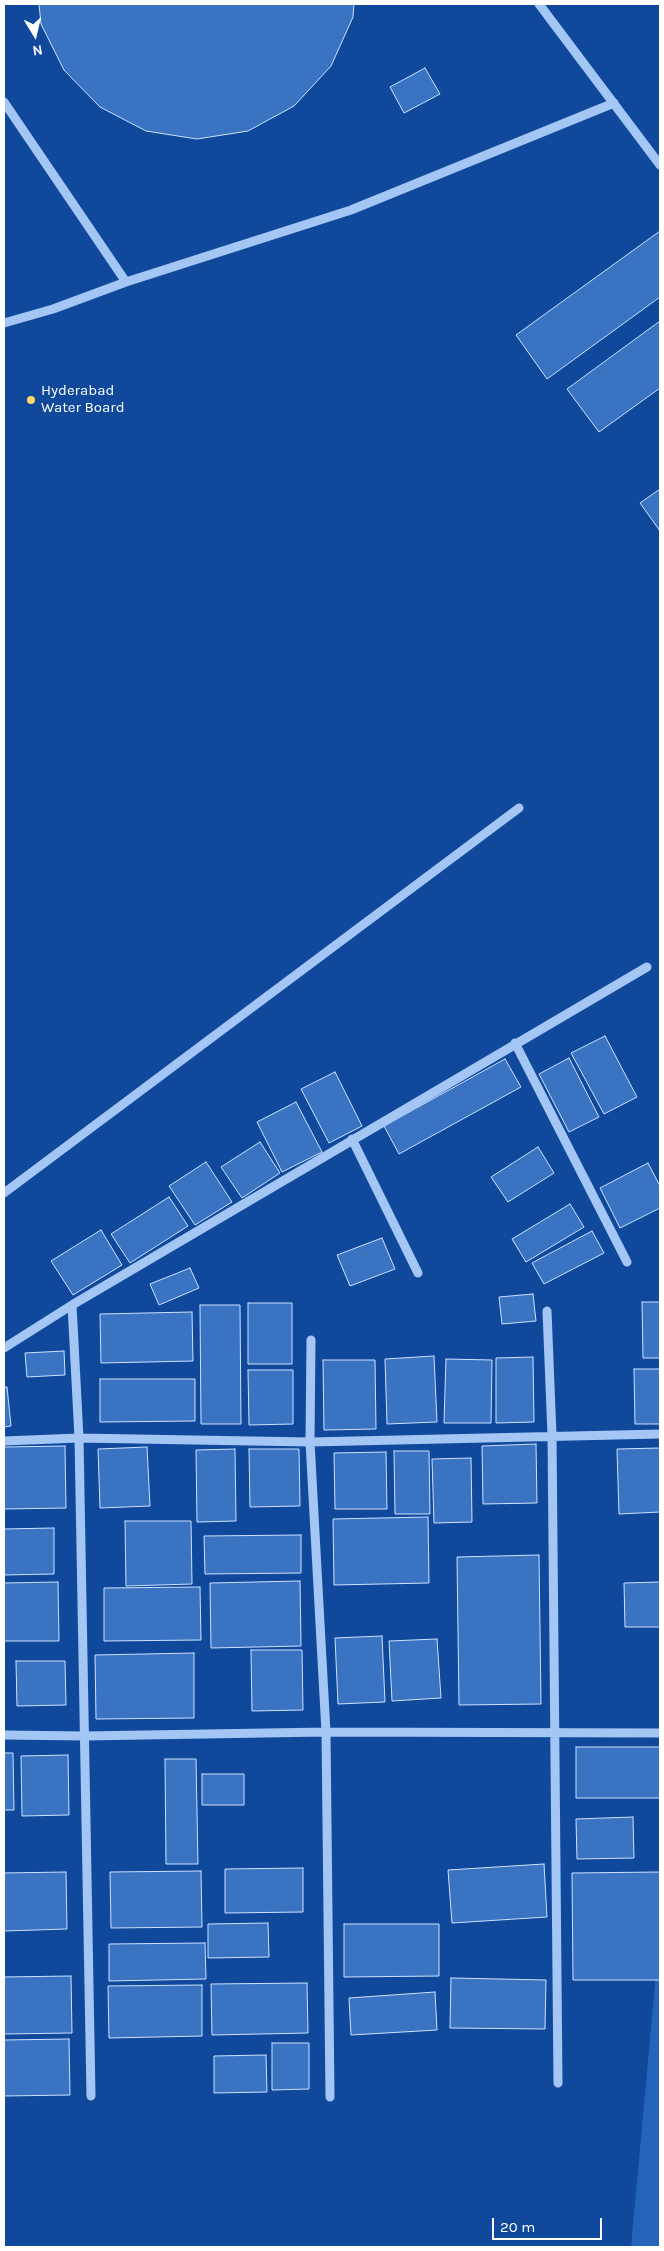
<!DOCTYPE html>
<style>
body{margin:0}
#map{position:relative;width:664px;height:2251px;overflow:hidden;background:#10499b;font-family:Karla,sans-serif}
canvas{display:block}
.frame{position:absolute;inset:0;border:5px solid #fff;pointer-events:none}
.north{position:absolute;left:10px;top:10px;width:50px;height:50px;-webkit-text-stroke:4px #10499b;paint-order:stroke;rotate:171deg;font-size:14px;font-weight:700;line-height:20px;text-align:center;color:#fff}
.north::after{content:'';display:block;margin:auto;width:18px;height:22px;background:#fff;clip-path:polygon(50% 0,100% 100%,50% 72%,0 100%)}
.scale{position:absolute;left:492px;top:2218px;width:110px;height:22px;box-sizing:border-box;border:2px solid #fff;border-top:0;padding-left:6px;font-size:15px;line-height:18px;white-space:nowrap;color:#fff;-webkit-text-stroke:4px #10499b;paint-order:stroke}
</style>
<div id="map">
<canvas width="664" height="2251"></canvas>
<div class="frame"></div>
<div class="north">N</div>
<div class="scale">20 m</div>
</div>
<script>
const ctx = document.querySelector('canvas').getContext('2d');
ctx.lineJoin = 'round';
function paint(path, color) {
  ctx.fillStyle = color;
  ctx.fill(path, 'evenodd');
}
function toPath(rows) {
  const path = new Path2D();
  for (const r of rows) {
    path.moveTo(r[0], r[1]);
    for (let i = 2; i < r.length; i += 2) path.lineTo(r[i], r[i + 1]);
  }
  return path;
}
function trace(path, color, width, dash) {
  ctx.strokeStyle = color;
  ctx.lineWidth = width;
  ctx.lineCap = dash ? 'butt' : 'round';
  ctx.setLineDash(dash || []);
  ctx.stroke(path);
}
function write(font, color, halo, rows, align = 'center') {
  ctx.font = font + ' Karla,sans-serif';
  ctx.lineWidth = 4;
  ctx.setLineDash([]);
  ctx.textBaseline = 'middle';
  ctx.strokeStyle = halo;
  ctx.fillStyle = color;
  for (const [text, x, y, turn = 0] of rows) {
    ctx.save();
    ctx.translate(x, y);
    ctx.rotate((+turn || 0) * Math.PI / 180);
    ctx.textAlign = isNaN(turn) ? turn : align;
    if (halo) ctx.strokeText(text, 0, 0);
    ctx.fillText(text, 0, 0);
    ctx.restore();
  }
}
paint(toPath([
 [660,1929,660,2247,631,2247]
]), '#2363ba');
const building = toPath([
 [39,4,354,4,353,17,331,66,294,106,248,131,197,139,146,131,100,107,64,70,41,24,39,4],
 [425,68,440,94,404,113,390,87,425,68],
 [660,231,660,297,547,379,516,335,660,231],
 [660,321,660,388,599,432,567,389,660,321],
 [660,489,660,531,640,503,660,489],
 [605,1036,637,1097,604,1114,571,1053,605,1036],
 [569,1058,599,1117,569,1132,539,1074,569,1058],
 [505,1059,521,1087,399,1154,384,1126,505,1059],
 [335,1072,362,1126,329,1143,301,1089,335,1072],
 [296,1102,322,1152,282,1172,257,1122,296,1102],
 [260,1142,280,1173,242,1198,221,1167,260,1142],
 [538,1147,554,1173,508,1202,491,1177,538,1147],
 [206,1162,232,1202,195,1225,169,1186,206,1162],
 [648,1163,660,1186,660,1208,620,1228,600,1188,648,1163],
 [169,1197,188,1226,130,1263,111,1234,169,1197],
 [570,1204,584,1227,526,1262,512,1239,570,1204],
 [101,1230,122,1265,73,1295,51,1261,101,1230],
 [592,1231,604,1253,544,1284,532,1263,592,1231],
 [382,1238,395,1269,350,1286,337,1255,382,1238],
 [190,1268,199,1288,159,1305,150,1284,190,1268],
 [533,1294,536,1321,502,1324,499,1297,533,1294],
 [642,1302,660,1302,660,1358,643,1358,642,1302],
 [248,1303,292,1303,292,1364,248,1364,248,1303],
 [200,1305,240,1305,241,1424,201,1424,200,1305],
 [192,1312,193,1361,101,1363,100,1314,192,1312],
 [64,1351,65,1375,27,1377,25,1353,64,1351],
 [434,1356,437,1422,387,1424,385,1359,434,1356],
 [533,1357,534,1422,496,1423,496,1358,533,1357],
 [446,1359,492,1360,491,1423,444,1423,446,1359],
 [323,1360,375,1360,376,1429,324,1430,323,1360],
 [634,1369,660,1369,660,1424,635,1424,634,1369],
 [248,1370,293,1370,293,1424,249,1425,248,1370],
 [100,1379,195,1379,195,1421,100,1422,100,1379],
 [4,1387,7,1387,11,1426,4,1427,4,1387],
 [536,1444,537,1503,483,1504,482,1446,536,1444],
 [65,1446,66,1508,4,1509,4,1447,65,1446],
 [147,1447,150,1506,100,1508,98,1449,147,1447],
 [660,1448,660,1512,619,1514,617,1449,660,1448],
 [235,1449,236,1521,197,1522,196,1450,235,1449],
 [249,1449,299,1449,300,1506,250,1507,249,1449],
 [394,1451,429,1451,430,1514,395,1514,394,1451],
 [386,1452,387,1509,335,1509,334,1453,386,1452],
 [471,1458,472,1522,434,1523,432,1459,471,1458],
 [428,1517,429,1583,334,1585,333,1519,428,1517],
 [125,1521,191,1521,192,1584,126,1586,125,1521],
 [54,1528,54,1574,4,1575,4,1529,54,1528],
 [301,1535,301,1573,205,1574,204,1536,301,1535],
 [539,1555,541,1704,459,1705,457,1557,539,1555],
 [300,1581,301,1646,211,1648,210,1583,300,1581],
 [58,1582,59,1641,4,1641,4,1583,58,1582],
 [660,1582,660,1627,625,1627,624,1583,660,1582],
 [200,1587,201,1640,104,1641,104,1588,200,1587],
 [382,1636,385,1702,338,1704,335,1638,382,1636],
 [437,1639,441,1698,392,1701,389,1641,437,1639],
 [251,1650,302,1650,303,1710,252,1711,251,1650],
 [194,1653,194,1718,96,1719,95,1655,194,1653],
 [16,1661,65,1661,66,1705,17,1706,16,1661],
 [576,1747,660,1747,660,1798,576,1798,576,1747],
 [4,1753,13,1753,14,1810,4,1810,4,1753],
 [68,1755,69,1815,22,1816,21,1756,68,1755],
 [165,1759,196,1759,198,1864,166,1864,165,1759],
 [202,1774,244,1774,244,1805,202,1805,202,1774],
 [633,1817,634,1858,577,1859,576,1819,633,1817],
 [544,1864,547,1917,452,1923,448,1870,544,1864],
 [303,1868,303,1912,225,1913,225,1869,303,1868],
 [201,1871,202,1927,111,1928,110,1872,201,1871],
 [66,1872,67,1929,4,1931,4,1873,66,1872],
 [660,1872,660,1980,573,1980,572,1873,660,1872],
 [268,1923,269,1957,208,1958,208,1924,268,1923],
 [344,1924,439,1924,439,1976,344,1977,344,1924],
 [205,1943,206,1979,109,1981,109,1944,205,1943],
 [71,1976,72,2033,4,2034,4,1977,71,1976],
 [451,1978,546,1980,545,2029,450,2028,451,1978],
 [307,1983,308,2033,212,2035,211,1984,307,1983],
 [202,1985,202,2036,109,2038,108,1986,202,1985],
 [435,1992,437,2030,351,2035,349,1998,435,1992],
 [69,2039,70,2095,4,2096,4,2040,69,2039],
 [272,2043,309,2043,309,2089,272,2090,272,2043],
 [266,2055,267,2092,214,2093,214,2056,266,2055]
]);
paint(building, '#3973c2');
trace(building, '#cde2fe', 1);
trace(toPath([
 [539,4,660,165],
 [4,102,126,282],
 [4,323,53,309,126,282,351,210,614,103],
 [515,1043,627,1262],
 [352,1139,418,1273],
 [4,1193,519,808],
 [72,1305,79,1438,91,2096],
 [547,1311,552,1435,558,2083],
 [311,1340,310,1442,326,1732,330,2097],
 [4,1348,72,1305,647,967],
 [4,1441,79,1438,310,1442,660,1434],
 [4,1735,85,1736,326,1732,660,1733]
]), '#a4c6f5', 9);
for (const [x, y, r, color] of [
 [31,400,5,"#ffd768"]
]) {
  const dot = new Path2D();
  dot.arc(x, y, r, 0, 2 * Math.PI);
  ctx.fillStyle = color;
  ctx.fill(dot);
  trace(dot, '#10499b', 2);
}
write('15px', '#fff', '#10499b', [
 ["Hyderabad",41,391],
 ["Water Board",41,408]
], 'left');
</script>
